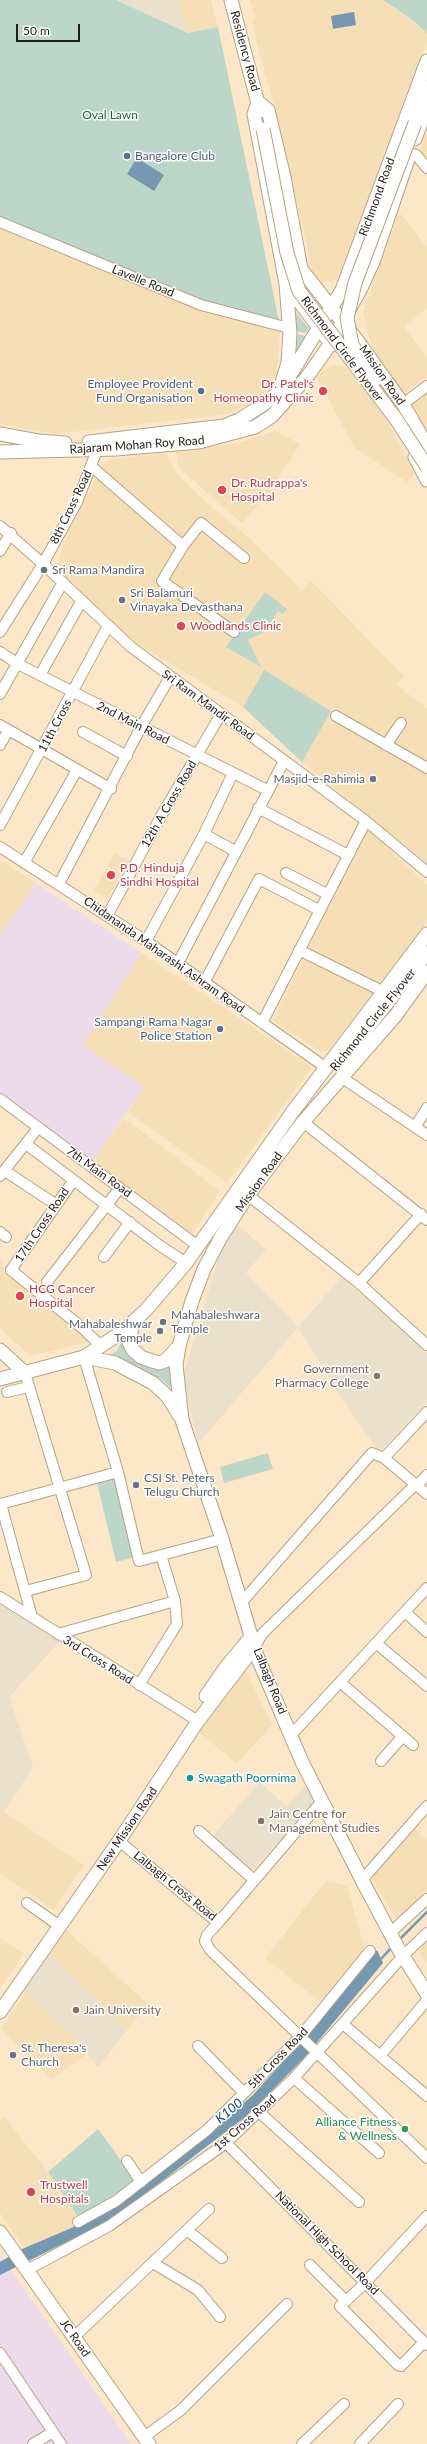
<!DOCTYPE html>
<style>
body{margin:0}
#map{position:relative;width:427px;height:2444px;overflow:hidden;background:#fce8c8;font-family:Lato,sans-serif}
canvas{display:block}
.scale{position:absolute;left:16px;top:24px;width:64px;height:18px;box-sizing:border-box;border:2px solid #241d11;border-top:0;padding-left:5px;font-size:12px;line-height:14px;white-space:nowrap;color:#241d11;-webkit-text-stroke:3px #fff;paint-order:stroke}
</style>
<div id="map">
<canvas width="427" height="2444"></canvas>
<div class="scale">50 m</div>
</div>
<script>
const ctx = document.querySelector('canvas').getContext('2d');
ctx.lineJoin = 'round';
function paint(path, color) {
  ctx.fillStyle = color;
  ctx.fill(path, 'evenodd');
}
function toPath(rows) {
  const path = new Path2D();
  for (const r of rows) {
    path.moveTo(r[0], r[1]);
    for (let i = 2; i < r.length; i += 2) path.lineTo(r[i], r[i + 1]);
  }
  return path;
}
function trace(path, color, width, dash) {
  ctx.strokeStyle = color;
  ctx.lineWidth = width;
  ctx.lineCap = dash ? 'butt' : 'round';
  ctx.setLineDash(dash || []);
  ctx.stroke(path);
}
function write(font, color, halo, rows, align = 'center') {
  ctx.font = font + ' Lato,sans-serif';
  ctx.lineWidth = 3;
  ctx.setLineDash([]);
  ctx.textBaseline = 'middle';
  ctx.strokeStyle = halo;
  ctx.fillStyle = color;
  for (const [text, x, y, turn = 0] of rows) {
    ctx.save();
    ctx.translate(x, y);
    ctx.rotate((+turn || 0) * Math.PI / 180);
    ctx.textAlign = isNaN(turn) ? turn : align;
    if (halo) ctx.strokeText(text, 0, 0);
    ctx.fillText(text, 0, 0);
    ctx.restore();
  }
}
paint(toPath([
 [180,0,211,0,218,27,188,33],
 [250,0,383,0,427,33,427,43,340,277,331,282,322,282,313,273,274,105,252,25,255,16],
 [427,131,427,158,420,150],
 [399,212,427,247,427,308,404,327,427,358,427,376,402,395,374,356,363,313],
 [0,228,200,310,280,332,277,373,266,392,253,403,222,415,54,434,0,424],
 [335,365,346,367,386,417,415,474,407,482,354,447,317,377,324,370],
 [427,390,427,435,409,404],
 [275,431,300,444,269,492,242,523,179,468,176,452,238,443],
 [166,453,176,473,201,498,248,537,302,590,311,581,404,676,395,684,427,708,427,863,302,762,243,707,131,640,59,571,57,564,71,525,103,465,109,460],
 [367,828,427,885,427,922,328,1051,321,1052,273,1020],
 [115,853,129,861,108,898,94,890],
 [0,860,36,883,0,936],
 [142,953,312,1067,227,1183,128,1112,144,1087,83,1045],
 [124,1118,220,1191,190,1237,92,1162],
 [0,1259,4,1263,2,1266,77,1325,91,1341,31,1356,0,1329],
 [246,1671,272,1725,237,1763,198,1732],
 [4,1812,84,1865,54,1910,0,1874,0,1818],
 [413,1827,427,1840,427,1896,398,1922,371,1877],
 [326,1881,347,1886,365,1950,322,2003,265,1958],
 [65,1929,148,2004,127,2030,48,1953],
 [0,1938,24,1954,0,1988],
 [427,1938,427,1963,417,1948],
 [24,1990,83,2047,87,2054,51,2079,1,2029,25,1994],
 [4,2117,48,2172,83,2223,24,2248,0,2213,0,2120]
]), '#f6dfb7');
paint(toPath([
 [36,883,142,953,83,1045,144,1087,92,1162,0,1095,0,936],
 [0,2254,42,2314,131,2444,0,2444]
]), '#eddaeb');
paint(toPath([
 [116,0,180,0,188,33],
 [237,1225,266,1249,246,1273,298,1327,342,1277,427,1353,427,1402,379,1452,342,1399,298,1327,198,1444,183,1377,219,1256],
 [0,1605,60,1641,9,1697,33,1767,0,1818],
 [260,1782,286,1806,309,1783,315,1801,251,1872,211,1837],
 [48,1953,127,2030,98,2067,83,2047,24,1990]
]), '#eae0cb');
paint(toPath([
 [0,0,116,0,188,33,218,27,279,321,203,300,0,217],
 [383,0,427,0,427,33,412,20],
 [295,312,309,328,306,333,295,331],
 [295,334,306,336,296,354,293,354],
 [265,592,287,609,283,614,278,611,268,627,270,629,248,640,261,667,226,647],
 [264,670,331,711,302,762,243,707],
 [122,1341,128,1354,136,1360,170,1364,172,1389,162,1380,146,1371,109,1355,117,1351],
 [268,1453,273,1469,224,1483,220,1467],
 [116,1478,135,1557,116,1562,97,1483],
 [98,2129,136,2181,114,2199,79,2218,48,2172]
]), '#bdd6ca');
paint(toPath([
 [354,12,356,25,333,29,331,16],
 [137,158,164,175,154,191,127,174],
 [377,1950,383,1963,304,2058,249,2114,111,2220,0,2275,0,2262,22,2249,83,2223,211,2131,253,2095,301,2042]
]), '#7798b1');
trace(toPath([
 [399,1940,427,1912],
 [380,1960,393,1946]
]), '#7798b1', 2.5);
const minor = toPath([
 [410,153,416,155,427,168],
 [0,222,201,305,289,328],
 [403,404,427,386],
 [91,466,183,546,201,523,244,558],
 [0,526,43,564,131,647,366,821,427,872],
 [183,546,162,581,234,632],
 [0,551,11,533],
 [0,632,43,564,77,502,97,450],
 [0,652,18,664,267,790],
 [40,675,82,600],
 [0,694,63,582],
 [336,716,427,768],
 [0,725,111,789],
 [83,732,127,756],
 [0,745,8,731],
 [386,745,401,723],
 [258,808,348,855],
 [0,825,108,626],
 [204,834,235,851],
 [0,847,146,941,325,1067],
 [24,863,77,770],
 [286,873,327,894],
 [59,884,141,727,170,677],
 [107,916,160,818,221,714],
 [146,941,204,834,233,773],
 [299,950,384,992],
 [178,963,284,761],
 [204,983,259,879,319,910],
 [262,1023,366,821],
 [341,1077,427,1135],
 [0,1099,198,1246],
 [303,1122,427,1220],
 [415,1127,427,1108],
 [26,1144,159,1245,186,1263],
 [5,1171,55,1204],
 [0,1176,38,1128],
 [73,1181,11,1270,80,1326,101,1346],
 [248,1195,359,1283,427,1345],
 [0,1232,6,1237],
 [104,1257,130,1222],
 [47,1282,120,1188],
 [359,1283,421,1214],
 [84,1357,118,1472,139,1561,222,1539],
 [25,1373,86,1575,26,1591],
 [7,1392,29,1387],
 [384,1458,427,1412],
 [417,1485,427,1475],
 [0,1597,198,1721],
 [242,1602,372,1453,384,1458,427,1494],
 [405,1612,427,1632],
 [32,1617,1,1504,118,1472],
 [58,1634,175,1601],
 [376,1643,427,1686],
 [255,1646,263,1633,415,1485],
 [340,1682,413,1745],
 [139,1685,177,1624,175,1601,161,1555],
 [292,1734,427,1588],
 [381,1761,403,1736],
 [199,1831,254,1880],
 [119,1841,218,1923,322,1801],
 [362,1880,427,1806],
 [27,1903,54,1922],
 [218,1923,207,1935,205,1941,210,1950,427,2158],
 [390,1933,427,1899],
 [343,2024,427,2096],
 [198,2046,244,2093],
 [380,2056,427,2000],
 [294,2078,379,2153],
 [259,2112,359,2202],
 [226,2143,427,2345],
 [127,2161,141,2182],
 [78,2222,116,2201,207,2130,300,2037,370,1951],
 [187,2230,222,2258],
 [153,2263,198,2290,220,2317],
 [310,2265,346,2301,366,2282,427,2216],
 [27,2270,109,2226,226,2143,294,2078,403,1956,427,1933],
 [346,2301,340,2306,398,2365,401,2366,424,2342],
 [74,2337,209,2209],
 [0,2353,61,2444],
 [144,2437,181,2410,287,2304],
 [33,2444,53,2432],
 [302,2444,344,2404],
 [360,2444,398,2404]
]);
const major = toPath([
 [231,0,260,111],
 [258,102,254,114,286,284,332,345],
 [258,102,268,110,284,177,301,269,356,339,403,404,427,446],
 [418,114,427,88],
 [415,139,427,107],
 [287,380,342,290,427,61],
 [0,434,38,441,65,443],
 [89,442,224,426,239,420,264,404,279,392,288,363,290,333,286,284],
 [0,452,116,449,199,442,255,427,272,416,307,377,331,343,360,290,373,262,408,159],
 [415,457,427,480],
 [341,1061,427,953],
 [133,1323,129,1342,133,1350,141,1357,149,1360,159,1363,165,1361,179,1346,192,1301,204,1269,221,1237,248,1195,303,1122,396,1015,427,972],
 [179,1346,176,1365,182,1420,222,1539,257,1656,302,1762,362,1880,398,1948,427,1994],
 [0,1350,25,1373],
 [84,1357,115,1363,153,1383,168,1397,179,1415],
 [0,1379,84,1357,122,1332,146,1310,186,1263,294,1110,427,934],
 [206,1696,226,1667,252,1636],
 [0,2012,119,1841,198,1721,255,1646],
 [0,2232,149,2444]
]);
trace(minor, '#b4a283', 12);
trace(major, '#b4a283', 15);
trace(minor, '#fff', 10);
trace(major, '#fff', 13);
const majorBridge = toPath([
 [263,129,287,253,299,291,396,419,427,467],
 [376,379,352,345,347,318,355,283,415,123]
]);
trace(majorBridge, '#b4a283', 15, []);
trace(majorBridge, '#fff', 13);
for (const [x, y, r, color] of [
 [127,156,4,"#5c6f8a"],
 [201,391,4,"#5c6f8a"],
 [323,391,5,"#e0444e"],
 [222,490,5,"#e0444e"],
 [44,570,4,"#6b7280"],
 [122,600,4,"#6b7280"],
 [181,626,5,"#e0444e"],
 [373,779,4,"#6b7280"],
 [111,875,5,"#e0444e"],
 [220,1029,4,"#5c6f8a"],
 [20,1296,5,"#e0444e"],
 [163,1322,4,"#6b7280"],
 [160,1331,4,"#6b7280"],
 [377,1376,4,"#8d6e63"],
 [136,1485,4,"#6b7280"],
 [190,1778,4,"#0f9aa8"],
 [261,1821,4,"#8d6e63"],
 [76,2010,4,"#8d6e63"],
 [13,2055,4,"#6b7280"],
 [405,2129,4,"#2e9e5b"],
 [31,2192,5,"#e0444e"]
]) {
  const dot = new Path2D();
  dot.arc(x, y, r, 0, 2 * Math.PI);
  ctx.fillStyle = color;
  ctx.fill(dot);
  trace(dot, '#fff', 1.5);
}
write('12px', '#241d11', '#fff', [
 ["Residency Road",245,51,75],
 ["Richmond Road",377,197,-70],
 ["Lavelle Road",143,281,22],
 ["Richmond Circle Flyover",342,349,53],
 ["Mission Road",382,375,55],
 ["Rajaram Mohan Roy Road",137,445,-4],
 ["8th Cross Road",71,507,-64],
 ["Sri Ram Mandir Road",208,705,36],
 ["2nd Main Road",133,723,27],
 ["11th Cross",55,726,-62],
 ["12th A Cross Road",169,804,-60],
 ["Chidananda Maharashi Ashram Road",164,955,35],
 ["Richmond Circle Flyover",373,1020,-51],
 ["7th Main Road",99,1172,36],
 ["Mission Road",259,1182,-54],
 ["17th Cross Road",42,1225,-56],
 ["3rd Cross Road",98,1660,32],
 ["Lalbagh Road",270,1681,68],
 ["New Mission Road",127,1829,-56],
 ["Lalbagh Cross Road",175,1886,39],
 ["5th Cross Road",278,2058,-46],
 ["1st Cross Road",245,2123,-41],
 ["National High School Road",327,2243,45],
 ["JC Road",75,2338,55]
]);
write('12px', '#1b6348', '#fff', [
 ["Oval Lawn",110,115]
]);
write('12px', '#4e5e75', '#fff', [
 ["Bangalore Club",135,156,"left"],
 ["Employee Provident",193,384],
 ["Fund Organisation",193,398],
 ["Sampangi Rama Nagar",212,1022],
 ["Police Station",212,1036]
], 'right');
write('12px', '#be3a42', '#fff', [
 ["Dr. Patel's",314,384,"right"],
 ["Homeopathy Clinic",314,398,"right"],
 ["Dr. Rudrappa's",231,483],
 ["Hospital",231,497],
 ["Woodlands Clinic",190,626],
 ["P.D. Hinduja",120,868],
 ["Sindhi Hospital",120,882],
 ["HCG Cancer",29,1289],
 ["Hospital",29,1303],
 ["Trustwell",40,2185],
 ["Hospitals",40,2199]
], 'left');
write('12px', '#5b616d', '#fff', [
 ["Sri Rama Mandira",52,570],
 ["Sri Balamuri",130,593],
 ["Vinayaka Devasthana",130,607],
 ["Masjid-e-Rahimia",365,779,"right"],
 ["Mahabaleshwara",171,1315],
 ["Temple",171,1329],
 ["Mahabaleshwar",152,1324,"right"],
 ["Temple",152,1338,"right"],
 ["CSI St. Peters",144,1478],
 ["Telugu Church",144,1492],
 ["St. Theresa's",21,2048],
 ["Church",21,2062]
], 'left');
write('12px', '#785e54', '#fff', [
 ["Government",369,1369,"right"],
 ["Pharmacy College",369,1383,"right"],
 ["Jain Centre for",269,1814],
 ["Management Studies",269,1828],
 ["Jain University",84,2010]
], 'left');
write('12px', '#0d838f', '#fff', [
 ["Swagath Poornima",198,1778]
], 'left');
write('12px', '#27864d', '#fff', [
 ["Alliance Fitness",397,2122],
 ["& Wellness",397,2136]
], 'right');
write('italic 13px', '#0f496c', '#fff', [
 ["K100",229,2111,-39]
]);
</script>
